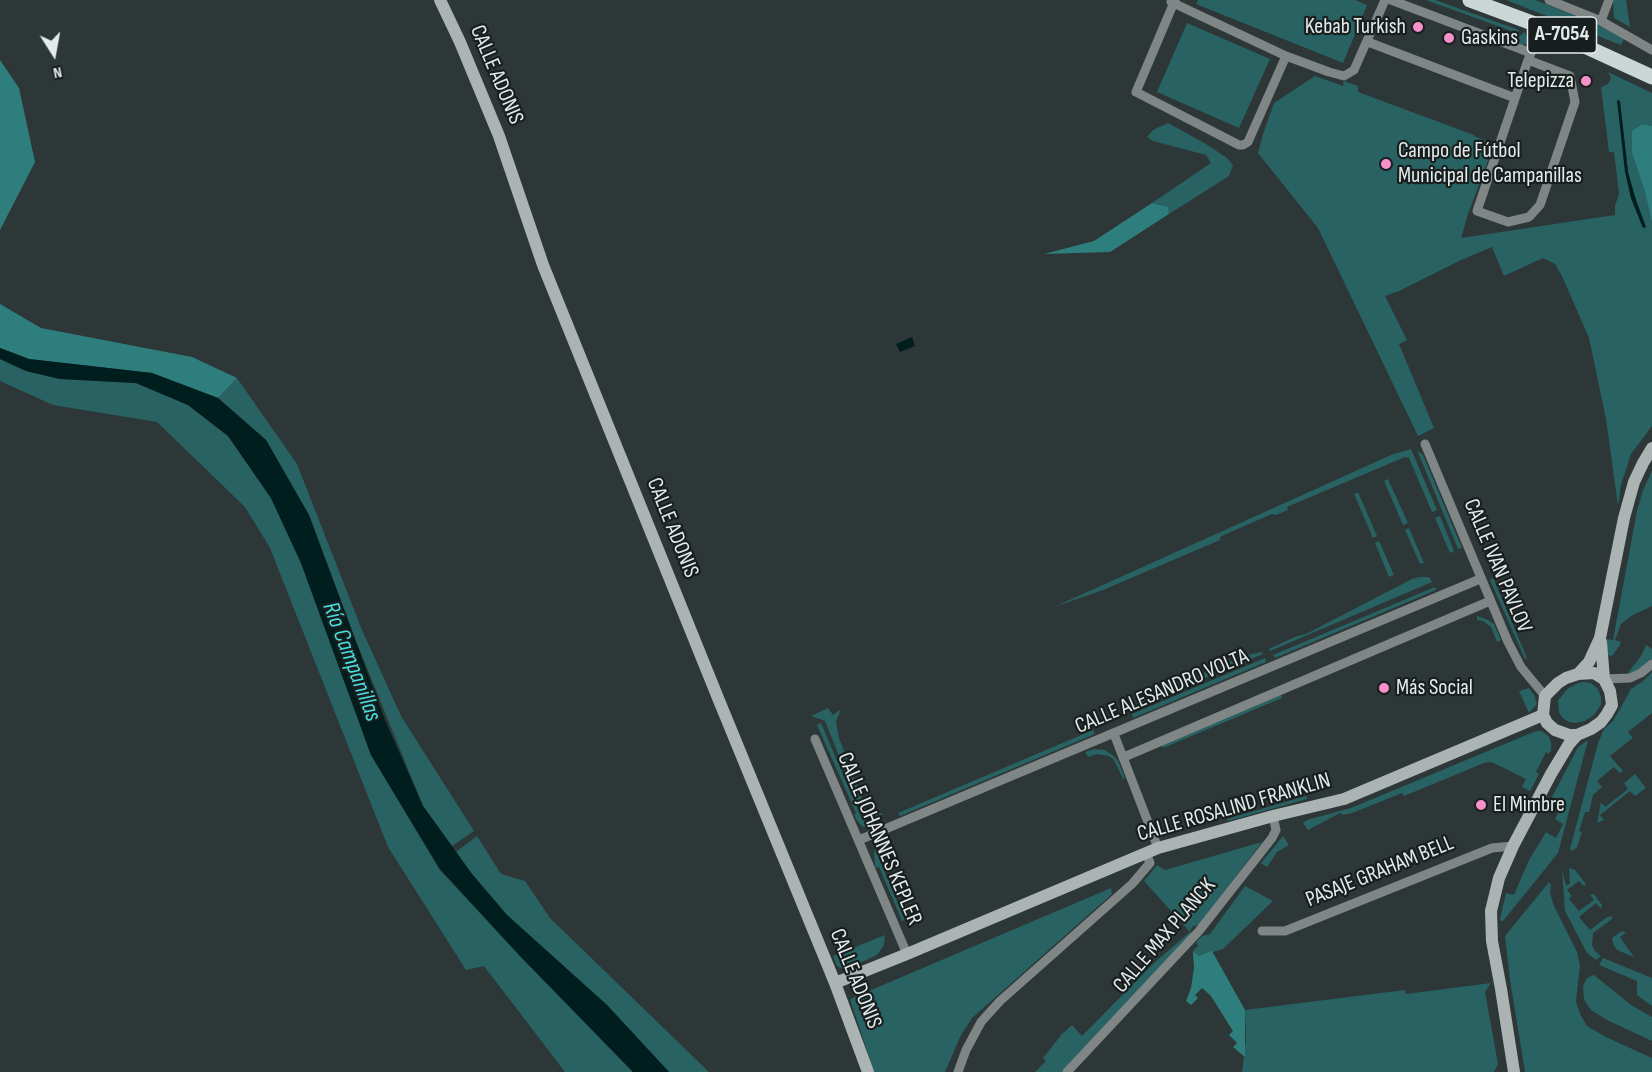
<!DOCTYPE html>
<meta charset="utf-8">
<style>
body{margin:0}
#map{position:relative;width:1652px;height:1072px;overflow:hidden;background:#2d3737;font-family:"Sofia Sans Condensed",sans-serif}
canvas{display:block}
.north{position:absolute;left:24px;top:24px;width:60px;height:60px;-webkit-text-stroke:4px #191e1e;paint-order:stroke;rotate:169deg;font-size:16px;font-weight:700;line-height:24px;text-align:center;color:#e4ebeb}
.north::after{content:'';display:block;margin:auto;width:21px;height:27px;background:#e4ebeb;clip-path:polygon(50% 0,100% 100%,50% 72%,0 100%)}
</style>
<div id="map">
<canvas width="1652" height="1072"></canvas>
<div class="north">N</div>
</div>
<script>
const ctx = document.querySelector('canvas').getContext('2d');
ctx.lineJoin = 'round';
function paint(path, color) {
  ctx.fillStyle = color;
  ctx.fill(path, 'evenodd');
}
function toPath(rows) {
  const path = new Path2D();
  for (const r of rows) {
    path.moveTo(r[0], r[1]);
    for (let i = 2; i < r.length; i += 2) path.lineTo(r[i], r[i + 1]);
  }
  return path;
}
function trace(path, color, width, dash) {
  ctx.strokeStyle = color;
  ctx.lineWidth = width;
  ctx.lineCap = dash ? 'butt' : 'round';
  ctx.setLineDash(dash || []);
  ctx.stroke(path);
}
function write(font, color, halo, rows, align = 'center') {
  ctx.font = font + ' "Sofia Sans Condensed",sans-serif';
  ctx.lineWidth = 4.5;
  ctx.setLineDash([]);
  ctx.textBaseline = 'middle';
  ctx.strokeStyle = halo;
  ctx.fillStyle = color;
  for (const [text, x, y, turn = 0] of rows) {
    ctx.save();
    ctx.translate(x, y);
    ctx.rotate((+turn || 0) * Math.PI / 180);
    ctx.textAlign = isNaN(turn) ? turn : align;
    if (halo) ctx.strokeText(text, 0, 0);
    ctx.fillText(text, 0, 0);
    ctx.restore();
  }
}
paint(toPath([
 [1198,0,1355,0,1367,5,1343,63,1196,4],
 [1426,0,1435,0,1519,30,1517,34,1522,35,1524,32,1530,40,1528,44,1522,45,1514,42,1517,33],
 [1506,0,1535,0,1595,23,1624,39,1621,45],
 [1613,0,1626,0,1630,27,1614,18],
 [1187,23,1270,59,1239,128,1157,92],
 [1608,72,1652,93,1652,126,1642,124,1632,131,1632,153,1645,192,1652,223,1652,426,1631,454,1621,485,1618,506,1606,419,1589,338,1562,276,1555,264,1543,258,1504,276,1492,247,1459,261,1399,291,1385,296,1407,340,1399,344,1434,428,1418,436,1318,228,1258,153,1263,134,1274,103,1315,76,1343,86,1344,81,1358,86,1358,92,1474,135,1474,136,1492,143,1490,149,1492,150,1468,214,1461,238,1615,215,1615,206,1619,194,1614,152,1609,152,1601,87,1608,84,1611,78],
 [1617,100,1620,109,1628,172,1643,228,1631,198],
 [1168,123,1206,144,1227,158,1233,165,1229,176,1169,214,1168,207,1152,203,1211,163,1206,155,1153,141,1147,137,1153,130],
 [0,359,26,371,60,379,136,383,188,405,228,436,271,498,301,563,371,755,439,869,519,955,633,1072,565,1072,484,966,466,970,388,847,270,548,245,507,157,422,53,405,0,381],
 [237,378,297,464,362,630,401,716,474,831,452,846,423,806,356,641,309,515,266,440,218,398],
 [1411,449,1437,510,1432,512,1409,458,1405,457,1287,507,1288,510,1276,515,1272,514,1226,534,1220,537,1220,540,1103,590,1054,607,1391,455],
 [1417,450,1423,455,1462,548,1458,549],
 [1652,471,1652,606,1631,616,1621,624,1615,640,1621,642,1620,645,1612,656,1608,655,1606,652,1607,639,1613,640,1637,511,1643,490],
 [1388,479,1408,523,1403,525,1384,481],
 [1358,492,1377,536,1373,538,1354,494],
 [1440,516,1454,551,1450,553,1435,518],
 [1409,528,1424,563,1420,564,1405,530],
 [1379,541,1394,575,1389,577,1375,543],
 [1420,577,1429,577,1432,582,1270,651,1269,649,1297,636,1306,634,1412,579],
 [1493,578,1527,658,1525,659,1490,580],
 [1435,587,1436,590,1275,658,1273,655],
 [1477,616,1488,620,1494,624,1501,640,1497,642,1491,627,1483,621,1477,620],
 [1646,645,1652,649,1652,659,1642,668,1632,673,1627,674,1641,656],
 [1262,652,1263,654,1198,681,1195,677,1243,656],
 [1265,658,1266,662,1133,718,1132,714],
 [1652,672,1652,713,1628,732,1633,738,1610,756,1623,771,1620,773,1614,767,1597,781,1602,787,1593,795,1589,812,1585,812,1579,831,1582,832,1577,847,1572,851,1570,849,1598,743,1604,729,1613,721,1619,711,1631,689,1642,682],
 [1179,681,1180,688,1169,693,1166,688,1156,693,1158,698,1130,710,1141,699,1161,689,1164,685],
 [1583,682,1591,683,1598,689,1601,697,1601,705,1594,715,1585,721,1575,723,1569,722,1564,719,1559,713,1558,701,1567,689,1578,683],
 [1529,688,1534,695,1537,704,1529,713,1519,691],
 [1281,695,1282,698,1163,748,1162,745],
 [828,708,833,715,841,709,836,722,839,738,866,809,884,814,871,818,865,816,861,811,825,721,811,716],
 [821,723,862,819,873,823,878,821,881,826,871,828,863,827,858,822,854,815,856,813,817,725],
 [1093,730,1095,734,900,816,898,813],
 [1536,731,1542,731,1549,737,1551,743,1551,750,1549,754,1546,752,1536,772,1539,774,1530,791,1522,787,1526,779,1500,766,1491,762,1484,763,1404,796,1402,793,1352,813,1343,815,1340,813,1308,830,1303,823,1307,820,1351,808],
 [1588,740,1558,853,1503,921,1501,921,1500,919,1506,893,1514,895,1529,860,1546,832,1556,838,1563,824,1555,819,1562,805,1551,799,1578,747],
 [1094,749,1105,750,1115,757,1118,761,1125,778,1123,779,1114,760,1109,756,1097,754,1088,757,1085,752],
 [1635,774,1646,788,1635,796,1630,791,1600,815,1604,820,1597,823,1601,802,1605,807,1628,789,1624,783],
 [1306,796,1307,799,1228,821,1227,819],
 [477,836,501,874,525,881,550,918,709,1072,669,1072,607,1005,507,915,472,874,456,852],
 [1283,836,1289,845,1277,852,1267,867,1261,863],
 [885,837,887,841,881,849,879,855,880,861,905,920,902,921,879,867,876,868,875,865,874,853,876,847],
 [1262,842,1199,925,1193,926,1190,931,1192,934,1064,1072,1035,1072,1046,1061,1043,1058,1062,1034,1072,1025,1082,1036,1154,963,1190,932,1144,881,1157,865,1165,870],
 [1569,868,1575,870,1586,884,1584,886,1579,881,1567,890,1572,896,1569,899,1579,911,1594,900,1590,895,1594,894,1602,905,1601,909,1596,903,1579,917,1590,930,1607,917,1612,916,1612,919,1593,933,1592,945,1595,951,1601,956,1596,960,1587,953,1565,911,1562,870,1566,885,1570,884],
 [1549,882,1551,885,1550,893,1554,906,1577,952,1580,966,1576,1001,1580,1014,1587,1026,1606,1037,1652,1058,1652,1072,1525,1072,1510,980,1505,936],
 [1245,886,1273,901,1223,949,1199,956,1193,951,1198,946,1196,942,1202,936,1210,934],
 [1111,888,1112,894,972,1018,961,1035,945,1072,874,1072,850,999],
 [1622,931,1626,933,1620,937,1634,957,1617,950,1613,944,1612,938],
 [885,935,884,945,877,955,853,966,854,969,845,970,837,966,833,956],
 [1603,958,1652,978,1652,1006,1637,995,1637,981,1599,965],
 [1594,975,1631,1005,1652,1017,1652,1041,1609,1021,1591,1010,1584,1000,1583,986,1587,978],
 [1491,983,1485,992,1498,1064,1494,1072,1242,1072,1246,1039,1245,1010,1405,990,1406,994]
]), '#286262');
paint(toPath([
 [0,60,19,88,35,162,0,230],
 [1642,124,1652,126,1652,252,1652,223,1645,192,1632,153,1632,131],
 [1152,203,1168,207,1169,214,1110,252,1044,254,1094,241],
 [0,304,41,328,192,357,237,378,218,398,152,373,29,359,0,348],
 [1193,951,1199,956,1212,951,1245,1010,1245,1057,1233,1047,1237,1043,1229,1035,1233,1031,1211,996,1202,988,1195,995,1198,998,1191,1005,1186,1001,1191,988,1194,968]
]), '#2f7e7e');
paint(toPath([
 [1617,100,1620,101,1628,172,1635,197,1646,227,1643,228,1631,198,1625,172],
 [912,337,915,346,900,352,896,344],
 [0,348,29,359,152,373,218,398,266,440,309,515,385,720,423,806,472,874,507,915,607,1005,669,1072,633,1072,519,955,440,869,371,755,301,563,271,498,228,436,188,405,136,383,60,379,26,371,0,359]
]), '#001e1e');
trace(toPath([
 [1175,0,1136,92,1239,145,1243,145,1248,142,1286,56],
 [1391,0,1531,53],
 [1549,0,1601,21,1652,50],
 [1171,2,1286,56,1329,72,1344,76,1354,70,1385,0],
 [1601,21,1609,0],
 [1368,42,1515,98],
 [1528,60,1570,76,1575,102,1540,205,1529,217,1508,222,1477,211,1528,60,1543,27],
 [1425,444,1508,642,1521,667,1545,696],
 [1604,679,1630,678,1641,673,1652,664],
 [1114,734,1158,848],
 [815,739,907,954],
 [1124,757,1490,601],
 [859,840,1480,579],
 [1262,931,1285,931,1492,848,1513,846],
 [958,1072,966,1050,981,1022,1000,1001,1132,884,1150,863,1146,853],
 [1067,1072,1199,931,1272,838,1276,830,1273,816]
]), '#808685', 9);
trace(toPath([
 [440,0,460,42,499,136,543,265,718,698,835,983,868,1072],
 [1601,642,1604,679],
 [1594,673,1604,679,1610,691,1612,705,1607,714,1601,722,1591,729,1577,735,1569,735,1555,730,1547,723,1543,715,1545,696,1558,683,1566,678,1578,674,1594,673],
 [1578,674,1589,662,1600,638,1624,518,1634,482,1643,463,1652,448],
 [835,983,907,954,1158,848,1273,816,1344,799,1543,715],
 [1514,1072,1501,989,1492,941,1491,911,1499,878,1513,846,1551,774,1569,744,1577,735]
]), '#abb3b3', 12);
trace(toPath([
 [1470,0,1543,27,1652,77]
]), '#cbd6d6', 15);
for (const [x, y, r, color] of [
 [1418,27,6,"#f890cc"],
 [1449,38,6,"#f890cc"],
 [1586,81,6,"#f890cc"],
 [1386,164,6,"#f890cc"],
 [1384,688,6,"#f890cc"],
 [1481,805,6,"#f890cc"]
]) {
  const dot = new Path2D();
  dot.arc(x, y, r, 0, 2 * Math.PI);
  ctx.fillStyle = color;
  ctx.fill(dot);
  trace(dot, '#191e1e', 2);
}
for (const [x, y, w] of [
 [1562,35,69]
]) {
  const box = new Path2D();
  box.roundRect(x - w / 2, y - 18, w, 36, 4.5);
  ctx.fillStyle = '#191e1e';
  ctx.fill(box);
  trace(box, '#e4ebeb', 1.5);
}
write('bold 21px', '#e4ebeb', null, [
 ["A-7054",1562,35]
]);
write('22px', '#e4ebeb', '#191e1e', [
 ["Kebab Turkish",1406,27,"right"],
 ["Gaskins",1461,38],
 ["Telepizza",1574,81,"right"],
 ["Campo de Fútbol",1398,151],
 ["Municipal de Campanillas",1398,176],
 ["Más Social",1396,688],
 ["El Mimbre",1493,805]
], 'left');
write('22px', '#e4ebeb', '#191e1e', [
 ["CALLE ADONIS",496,75,67],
 ["CALLE ADONIS",672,528,68],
 ["CALLE IVAN PAVLOV",1497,566,67],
 ["CALLE ALESANDRO VOLTA",1162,692,-23],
 ["CALLE ROSALIND FRANKLIN",1234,808,-16],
 ["CALLE JOHANNES KEPLER",879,839,67],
 ["PASAJE GRAHAM BELL",1380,872,-22],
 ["CALLE MAX PLANCK",1165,936,-49],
 ["CALLE ADONIS",855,979,68]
]);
write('italic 24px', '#46dfe0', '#191e1e', [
 ["Río Campanillas",351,662,69]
]);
</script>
